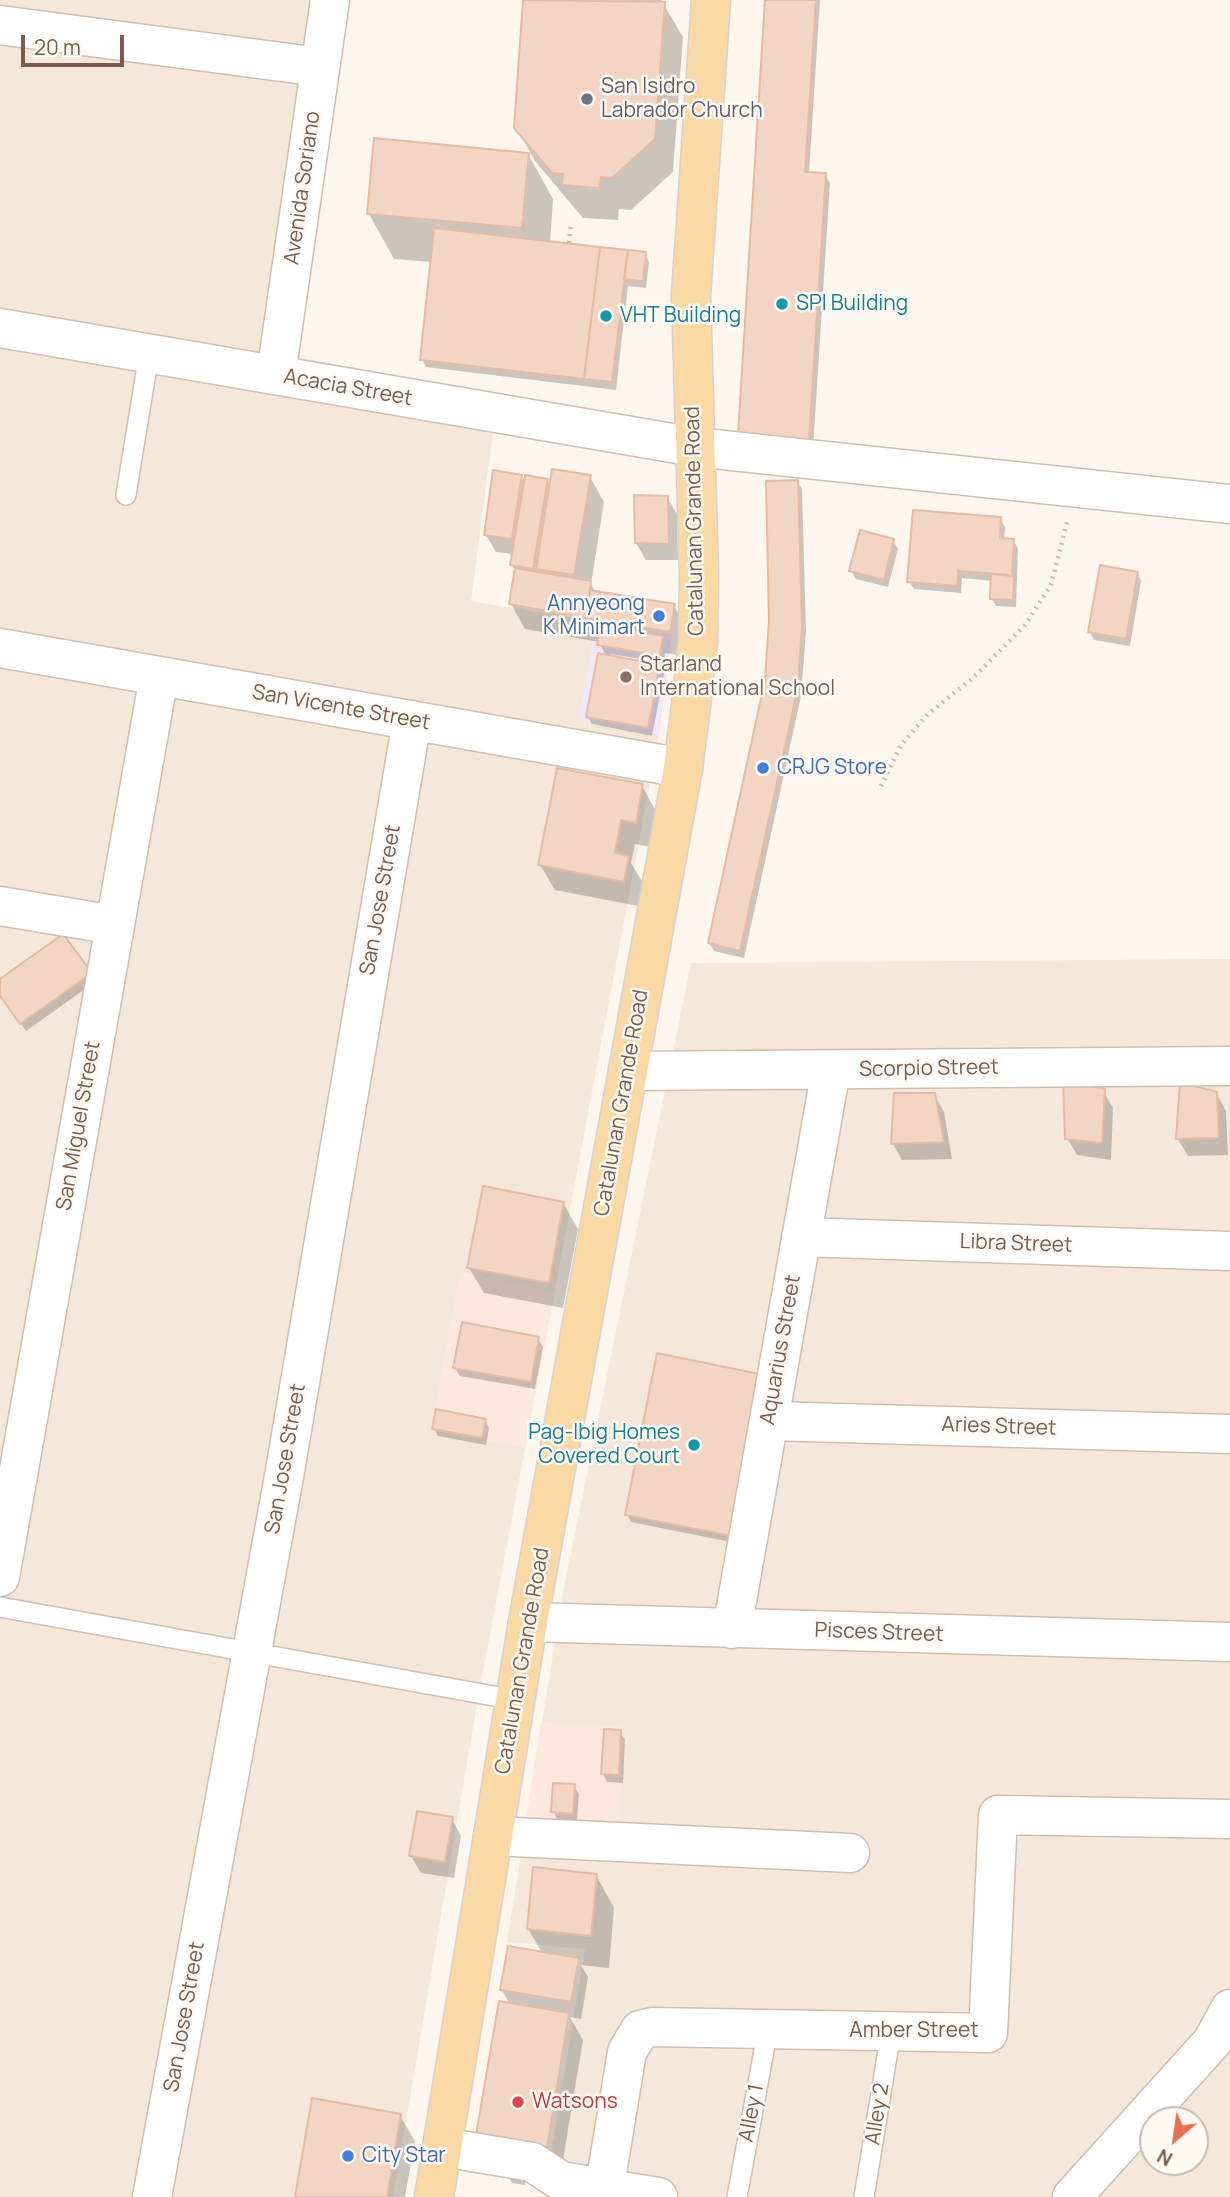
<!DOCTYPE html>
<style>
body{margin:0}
#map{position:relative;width:1230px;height:2197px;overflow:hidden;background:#fdf6ec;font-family:Manrope,sans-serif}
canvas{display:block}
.north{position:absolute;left:1139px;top:2106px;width:70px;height:70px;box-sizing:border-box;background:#fffaf3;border:2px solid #cabbb1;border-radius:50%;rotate:209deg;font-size:19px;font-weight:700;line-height:28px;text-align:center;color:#7a5c4d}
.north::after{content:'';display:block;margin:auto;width:24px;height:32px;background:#e76f51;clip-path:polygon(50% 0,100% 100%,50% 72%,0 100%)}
.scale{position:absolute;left:21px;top:35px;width:103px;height:32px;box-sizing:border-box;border:4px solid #7a5c4d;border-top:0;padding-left:9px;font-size:21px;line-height:24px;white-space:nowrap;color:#7a5c4d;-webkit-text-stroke:5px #fffaf3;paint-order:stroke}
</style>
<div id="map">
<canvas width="1230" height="2197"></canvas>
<div class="north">N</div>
<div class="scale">20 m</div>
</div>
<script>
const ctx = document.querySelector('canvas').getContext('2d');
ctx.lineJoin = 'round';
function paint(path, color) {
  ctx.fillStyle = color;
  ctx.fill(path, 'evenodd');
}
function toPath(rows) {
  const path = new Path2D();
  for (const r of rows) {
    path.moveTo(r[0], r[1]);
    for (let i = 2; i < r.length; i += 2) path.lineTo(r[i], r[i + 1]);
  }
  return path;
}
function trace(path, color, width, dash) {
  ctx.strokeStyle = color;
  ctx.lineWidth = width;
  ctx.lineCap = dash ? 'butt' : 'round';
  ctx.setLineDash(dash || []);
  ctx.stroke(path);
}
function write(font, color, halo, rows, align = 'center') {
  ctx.font = font + ' Manrope,sans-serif';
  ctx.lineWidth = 5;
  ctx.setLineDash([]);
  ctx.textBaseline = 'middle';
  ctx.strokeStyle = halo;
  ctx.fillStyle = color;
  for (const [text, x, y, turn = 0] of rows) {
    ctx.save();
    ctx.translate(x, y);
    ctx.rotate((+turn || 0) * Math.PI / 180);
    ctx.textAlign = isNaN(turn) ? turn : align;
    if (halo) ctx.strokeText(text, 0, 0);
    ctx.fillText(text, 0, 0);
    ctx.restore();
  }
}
paint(toPath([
 [0,0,350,0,297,357,498,395,471,601,672,635,659,735,477,1704,393,2197,0,2197],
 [1230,959,1230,2197,544,2197,585,1949,507,1942,563,1592,691,963],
 [1153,2120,1195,2120,1195,2162,1153,2162]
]), '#f5e8da');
paint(toPath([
 [460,1272,555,1291,525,1448,431,1430],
 [541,1722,624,1727,619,1824,526,1819]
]), '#fde8e0');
paint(toPath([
 [596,622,672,635,659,735,579,719]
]), '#f3e8fa');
paint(toPath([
 [525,0,661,0,683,37,673,172,631,210,619,209,618,220,583,218,535,161,516,127],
 [767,0,820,0,809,174,825,175,830,183,813,448,744,443],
 [528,154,553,199,550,243,645,254,649,262,646,288,628,286,616,390,426,367,422,359,432,262,394,259,369,214],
 [521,477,525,484,547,480,551,487,590,477,604,502,591,584,596,593,674,606,689,631,684,656,665,653,664,663,611,654,610,657,659,666,664,674,652,736,592,724,587,716,606,656,599,642,525,629,511,604,516,573,512,565,514,554,496,552,486,535],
 [797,481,802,489,806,632,801,696,744,958,714,951,709,943,767,680],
 [667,497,677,514,678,560,646,560,636,543],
 [1000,519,1005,527,1004,540,1013,540,1018,548,1016,607,996,606,992,598,993,581,962,578,961,593,914,589,909,581],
 [893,541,898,549,888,587,856,579,851,571],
 [1137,573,1141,581,1130,646,1094,640,1090,632],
 [642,786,656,811,650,847,635,844,631,863,643,883,638,906,555,890,540,865],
 [63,936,95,982,26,1031,0,995,0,981],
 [1103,1091,1113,1108,1111,1160,1077,1155,1067,1138],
 [1216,1093,1226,1111,1228,1155,1188,1156,1178,1139],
 [934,1095,944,1112,952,1159,902,1160,893,1144],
 [563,1203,578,1229,563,1308,484,1293,469,1268],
 [538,1339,543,1347,535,1389,460,1376,455,1368],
 [658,1355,736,1543,631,1522,627,1514],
 [485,1420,489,1428,486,1445,438,1436,434,1428],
 [620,1732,625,1740,623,1783,607,1782,603,1774],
 [574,1786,579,1794,577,1821,557,1819,553,1811],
 [452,1819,461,1836,454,1878,421,1873,411,1856],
 [596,1875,614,1908,609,1968,581,1965,588,1977,581,2019,570,2017,583,2040,561,2172,493,2160,510,2005,502,1990,543,1954,528,1929],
 [400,2116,415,2141,405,2197,297,2197],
 [507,2175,526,2179,525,2185,512,2183]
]), '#0003');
const building = toPath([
 [523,0,665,2,655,139,612,178,601,177,600,188,562,185,563,174,552,173,514,128,523,0],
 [765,0,816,0,805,172,826,173,809,440,738,435,765,0],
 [374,138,529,153,522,228,367,214,374,138],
 [434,228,600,247,584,379,420,360,434,228],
 [600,247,628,250,612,382,584,379,600,247],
 [628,250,646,252,643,281,624,279,628,250],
 [552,469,591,475,574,575,536,569,552,469],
 [493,470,522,475,512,539,484,535,493,470],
 [525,475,548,479,533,569,510,565,525,475],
 [798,480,802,623,798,687,740,951,708,943,765,680,769,620,766,481,798,480],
 [634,495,668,496,669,544,635,543,634,495],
 [913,510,1001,517,1000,538,1014,539,1012,575,958,571,957,586,907,582,913,510],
 [860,530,894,539,884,580,849,571,860,530],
 [1100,565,1138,572,1126,639,1088,632,1100,565],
 [515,568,591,581,586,618,509,604,515,568],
 [991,574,1014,576,1013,600,990,599,991,574],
 [590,590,675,604,670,632,586,618,590,590],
 [600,625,663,636,660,656,597,645,600,625],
 [598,653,660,665,648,728,586,717,598,653],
 [557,768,643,784,636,823,621,820,615,853,629,856,624,882,538,865,557,768],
 [63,934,92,973,20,1024,0,996,0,979,63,934],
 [1063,1080,1105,1089,1102,1143,1065,1139,1063,1080],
 [1180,1082,1217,1092,1219,1138,1176,1139,1180,1082],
 [894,1093,935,1093,944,1142,891,1144,894,1093],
 [483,1186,564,1202,549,1283,467,1268,483,1186],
 [462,1322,539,1337,531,1382,453,1368,462,1322],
 [657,1353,764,1375,732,1536,625,1515,657,1353],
 [436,1409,486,1419,482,1438,432,1429,436,1409],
 [604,1729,621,1730,619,1775,601,1774,604,1729],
 [553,1783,575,1784,573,1814,551,1812,553,1783],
 [417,1811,453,1817,445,1862,409,1856,417,1811],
 [533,1867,597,1874,591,1936,527,1929,533,1867],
 [508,1946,579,1958,571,2002,500,1990,508,1946],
 [499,2001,569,2013,547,2148,476,2135,499,2001],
 [312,2098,401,2114,387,2197,295,2197,312,2098]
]);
paint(building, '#f3d5c3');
trace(building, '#e6bba3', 2);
const lane = toPath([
 [126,495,149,354],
 [0,1607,516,1700],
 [737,2197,768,2029],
 [864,2197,891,2032]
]);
const street = toPath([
 [0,25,320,67],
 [0,328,695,447,1230,504],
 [276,375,330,0],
 [0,648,683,768],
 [0,906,115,925],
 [628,1071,1230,1066],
 [801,1237,1230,1251],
 [769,1421,1230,1434],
 [0,1577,159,676],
 [528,1622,1230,1642],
 [732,1629,831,1070],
 [493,1836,850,1853],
 [442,2147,532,2162,561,2181,658,2197],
 [152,2197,285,1471,412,720],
 [603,2197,627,2052,640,2030,653,2027,988,2033,998,1815,1230,1819],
 [1072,2197,1212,2042,1230,2009]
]);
const primary = toPath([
 [434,2197,528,1622,683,768,691,705,698,642,699,574,691,295,711,0]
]);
trace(lane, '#d1beb0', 22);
trace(street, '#d1beb0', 41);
trace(primary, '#dad1cd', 41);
trace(toPath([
 [569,243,571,224],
 [881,786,901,745,928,714,973,678,1025,625,1051,585,1067,522]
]), '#d9b8a5', 4.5, [2, 5]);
trace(lane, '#fff', 19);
trace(street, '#fff', 38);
trace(primary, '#fbd9a5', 38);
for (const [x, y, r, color] of [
 [587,99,7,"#6b7280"],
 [782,304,7,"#0f9aa8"],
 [606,316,7,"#0f9aa8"],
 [659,616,7,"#3f7fe0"],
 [626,677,7,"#8d6e63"],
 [763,768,7,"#3f7fe0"],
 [694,1445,7,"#0f9aa8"],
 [518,2102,7,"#e0444e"],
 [348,2156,7,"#3f7fe0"]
]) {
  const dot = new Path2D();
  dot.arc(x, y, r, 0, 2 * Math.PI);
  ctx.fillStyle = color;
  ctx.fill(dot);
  trace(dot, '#fffaf3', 2.5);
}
write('21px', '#5b616d', '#fffaf3', [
 ["San Isidro",601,87],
 ["Labrador Church",601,111]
], 'left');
write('21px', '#7a5c4d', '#fffaf3', [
 ["Avenida Soriano",303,188,-82],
 ["Acacia Street",348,388,10],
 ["Catalunan Grande Road",695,521,-91],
 ["San Vicente Street",341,708,10],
 ["San Jose Street",381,900,-80],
 ["Scorpio Street",929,1069,-1],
 ["Catalunan Grande Road",622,1103,-80],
 ["San Miguel Street",79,1126,-80],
 ["Libra Street",1016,1244,2],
 ["Aquarius Street",781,1350,-80],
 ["Aries Street",999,1427,2],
 ["San Jose Street",286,1459,-80],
 ["Pisces Street",879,1633,2],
 ["Catalunan Grande Road",523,1661,-80],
 ["San Jose Street",185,2017,-80],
 ["Amber Street",914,2031],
 ["Alley 1",752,2113,-79],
 ["Alley 2",878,2114,-81]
]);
write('21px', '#0d838f', '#fffaf3', [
 ["SPI Building",796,304],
 ["VHT Building",620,316],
 ["Pag-Ibig Homes",680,1433,"right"],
 ["Covered Court",680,1457,"right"]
], 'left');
write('21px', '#366cbe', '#fffaf3', [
 ["Annyeong",645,604,"right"],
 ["K Minimart",645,628,"right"],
 ["CRJG Store",777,768],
 ["City Star",362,2156]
], 'left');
write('21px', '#785e54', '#fffaf3', [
 ["Starland",640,665],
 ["International School",640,689]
], 'left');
write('21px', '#be3a42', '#fffaf3', [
 ["Watsons",532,2102]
], 'left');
</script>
